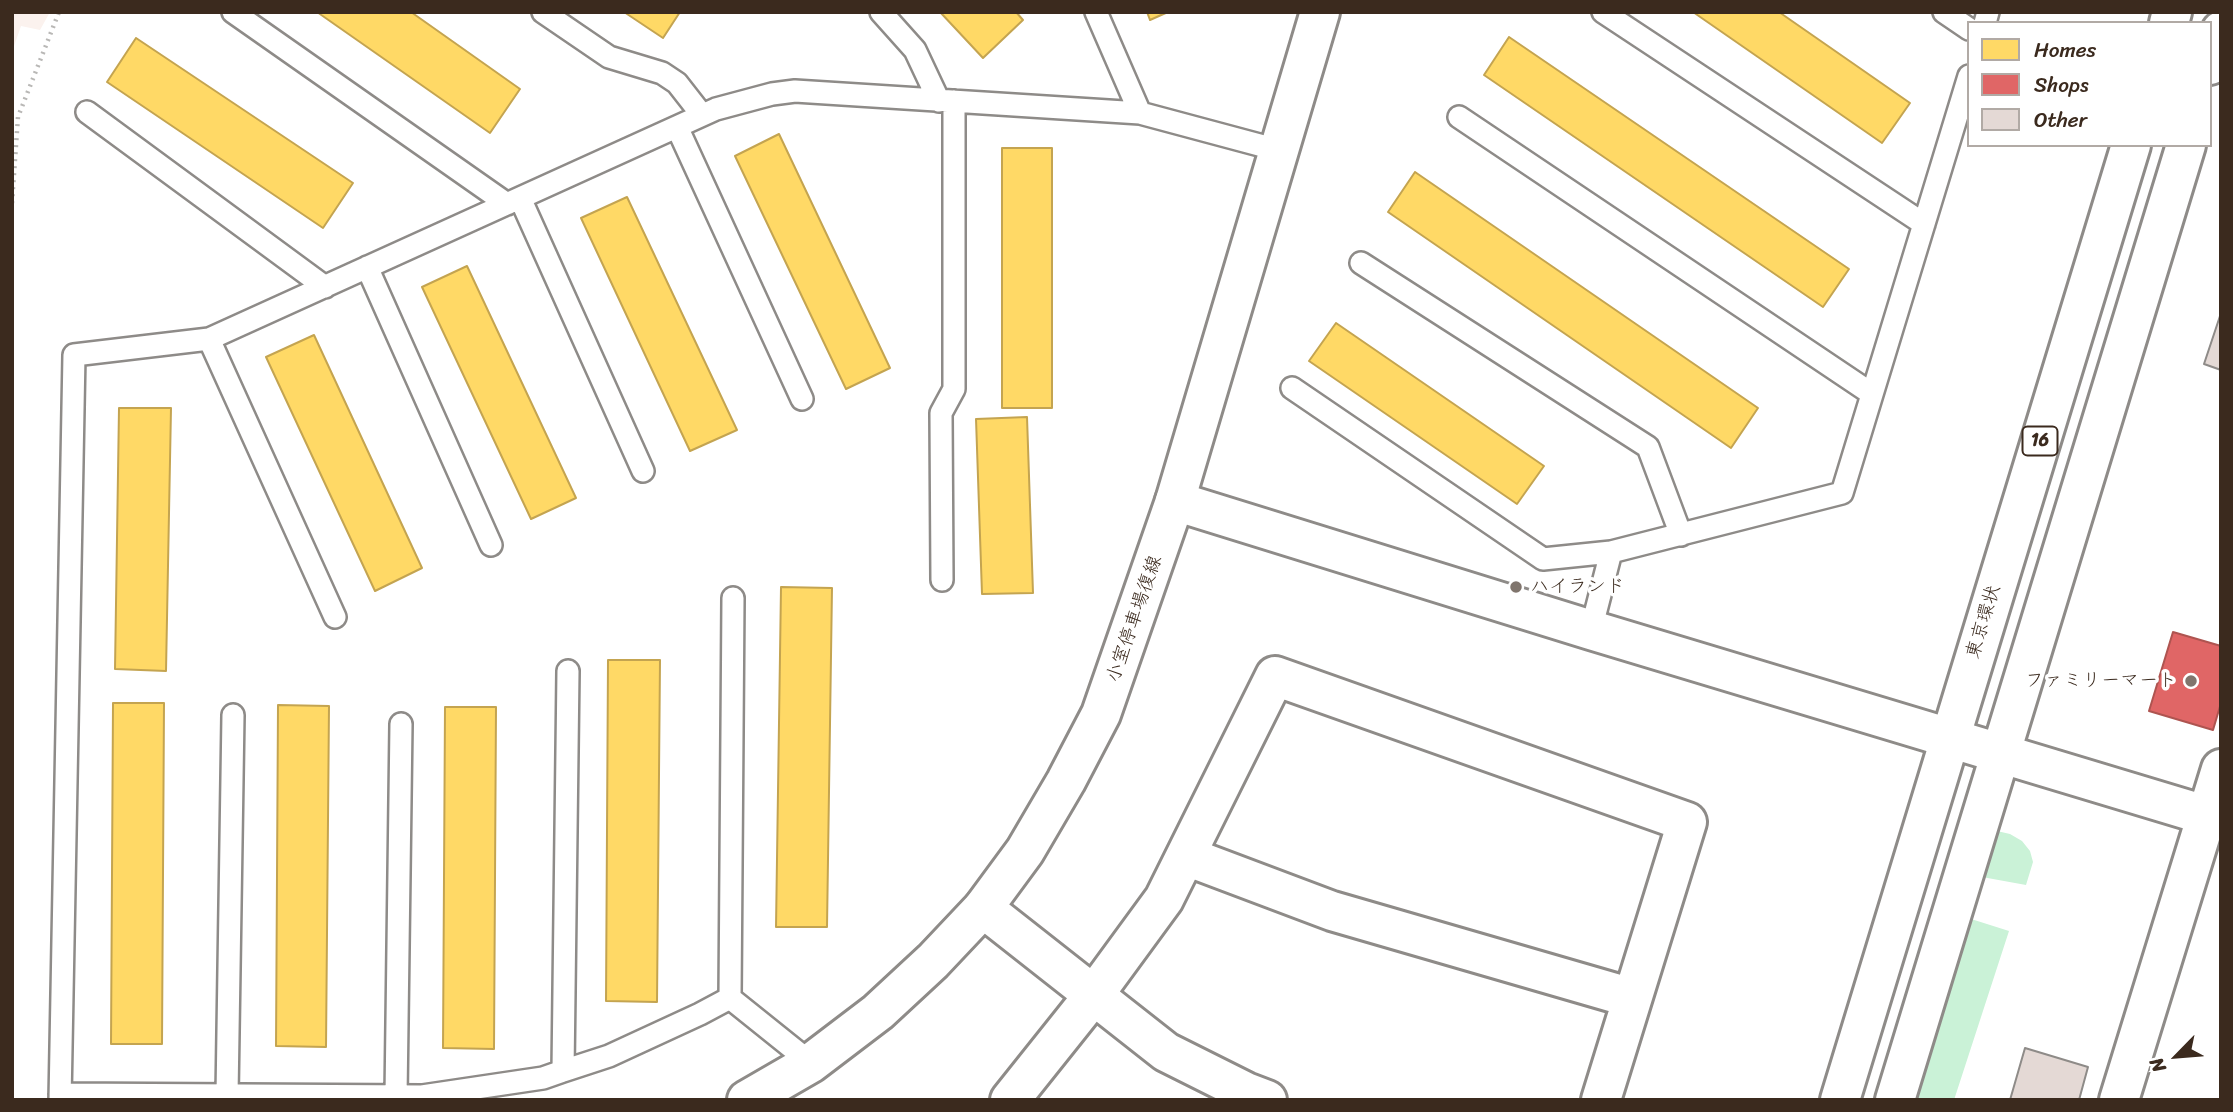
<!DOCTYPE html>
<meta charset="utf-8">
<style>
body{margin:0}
#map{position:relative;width:2233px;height:1112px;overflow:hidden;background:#fff;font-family:Sriracha,sans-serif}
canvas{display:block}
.frame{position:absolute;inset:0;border:14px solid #3b2a1e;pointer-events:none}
.legend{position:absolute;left:1967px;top:21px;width:245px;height:126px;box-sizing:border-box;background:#fff;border:2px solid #b1aaa5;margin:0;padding:9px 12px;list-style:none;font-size:21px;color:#3b2a1e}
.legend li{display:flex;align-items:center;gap:14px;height:35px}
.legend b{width:35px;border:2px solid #b1aaa5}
.north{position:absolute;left:2142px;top:1021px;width:70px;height:70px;-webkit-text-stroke:5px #fff;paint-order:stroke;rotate:245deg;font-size:19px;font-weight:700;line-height:28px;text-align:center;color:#3b2a1e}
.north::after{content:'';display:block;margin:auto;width:24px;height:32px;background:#3b2a1e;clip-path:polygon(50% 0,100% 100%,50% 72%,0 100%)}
</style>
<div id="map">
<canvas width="2233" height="1112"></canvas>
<div class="frame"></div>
<ul class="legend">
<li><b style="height:19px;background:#ffd966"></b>Homes</li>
<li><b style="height:19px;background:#e06666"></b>Shops</li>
<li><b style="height:19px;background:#e4d9d5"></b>Other</li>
</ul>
<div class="north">N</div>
</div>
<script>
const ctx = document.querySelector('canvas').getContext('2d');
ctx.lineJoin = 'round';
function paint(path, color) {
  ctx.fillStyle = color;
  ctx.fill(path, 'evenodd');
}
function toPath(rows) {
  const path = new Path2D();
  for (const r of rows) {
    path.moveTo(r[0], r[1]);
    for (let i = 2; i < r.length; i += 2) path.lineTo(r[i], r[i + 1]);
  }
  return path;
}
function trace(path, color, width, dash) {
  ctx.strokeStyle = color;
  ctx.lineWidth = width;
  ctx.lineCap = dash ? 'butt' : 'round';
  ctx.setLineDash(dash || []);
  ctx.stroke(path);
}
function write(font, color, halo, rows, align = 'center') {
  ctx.font = font + ' Sriracha,"Klee One",sans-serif';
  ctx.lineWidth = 7;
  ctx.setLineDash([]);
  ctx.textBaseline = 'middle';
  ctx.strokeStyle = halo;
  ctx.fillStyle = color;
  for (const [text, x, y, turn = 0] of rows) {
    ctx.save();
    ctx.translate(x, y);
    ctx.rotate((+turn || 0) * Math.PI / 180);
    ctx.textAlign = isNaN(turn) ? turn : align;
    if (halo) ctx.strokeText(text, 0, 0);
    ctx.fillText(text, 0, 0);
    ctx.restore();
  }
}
paint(toPath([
 [12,12,50,12,40,30,21,26,12,52]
]), '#fbf2ee');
paint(toPath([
 [1997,831,2010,834,2022,841,2030,851,2033,862,2026,885,1982,877],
 [1968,918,2009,931,1954,1100,1909,1100]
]), '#caf2d7');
const homes = toPath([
 [317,12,411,12,520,89,490,133,317,12],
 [624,12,680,12,663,38,624,12],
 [940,12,1016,12,1023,20,983,58,940,12],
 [1147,12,1168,12,1150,20,1147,12],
 [1693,12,1779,12,1910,103,1882,143,1693,12],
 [1509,37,1849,269,1823,307,1484,75,1509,37],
 [136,38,353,183,323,228,107,82,136,38],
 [779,134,890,368,846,389,735,156,779,134],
 [1002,148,1052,148,1052,408,1002,408,1002,148],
 [1415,172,1758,408,1731,448,1388,212,1415,172],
 [627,197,737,430,690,451,581,218,627,197],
 [467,266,576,498,531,519,422,287,467,266],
 [1336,323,1544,466,1517,504,1309,361,1336,323],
 [314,335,422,568,375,591,266,357,314,335],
 [119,408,171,408,166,671,115,669,119,408],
 [1027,417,1033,593,982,594,976,419,1027,417],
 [781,587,832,588,827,927,776,927,781,587],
 [608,660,660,660,657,1002,606,1001,608,660],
 [113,703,164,703,162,1044,111,1044,113,703],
 [278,705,329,706,326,1047,276,1046,278,705],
 [445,707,496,707,494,1049,443,1048,445,707]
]);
paint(homes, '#ffd966');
trace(homes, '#c4a450', 2);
const shops = toPath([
 [2173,632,2221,646,2221,703,2213,730,2149,711,2173,632]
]);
paint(shops, '#e06666');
trace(shops, '#ae5450', 2);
const building = toPath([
 [2221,313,2221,370,2204,364,2221,313],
 [2025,1048,2088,1067,2079,1100,2010,1100,2025,1048]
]);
paint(building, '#e4d9d5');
trace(building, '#8e8b88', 2);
const service = toPath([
 [233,12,507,204],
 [543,12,609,57,662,73,677,83,702,115],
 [881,12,915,50,939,101],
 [1096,12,1140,113],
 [1603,12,1924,224],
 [1944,12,1969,29],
 [1985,23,1988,12],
 [87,112,325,287],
 [1459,117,1872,394],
 [677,127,802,399],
 [520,198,643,471],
 [1361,263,1648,447,1681,535],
 [367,267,491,545],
 [209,339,335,617],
 [1292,388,1543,559,1611,552],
 [942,580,941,413,954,389,954,101],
 [1591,630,1611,552,1842,493,1969,76],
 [730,998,733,598],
 [563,1071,568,671],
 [60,1094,422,1096,543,1078,563,1071,609,1056,700,1014,730,998,811,1063],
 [227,1095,233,715],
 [396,1096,401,724],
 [60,1100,74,355,209,339,716,109,772,94,795,91,1140,113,1278,150]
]);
const minor = toPath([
 [1186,856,1332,911,1632,998],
 [983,908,1166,1052,1246,1092,1267,1100],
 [1010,1100,1093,996,1164,899,1275,676,1687,822,1601,1100]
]);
const tertiary = toPath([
 [1175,501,1591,630,2205,815],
 [2119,1100,2221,769]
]);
const secondary = toPath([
 [747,1100,811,1063,878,1012,933,961,983,908,1025,851,1066,781,1101,714,1175,501,1320,12]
]);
const trunk = toPath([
 [2169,23,2172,12],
 [2210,65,2221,31],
 [1840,1100,2131,145],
 [1895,1100,2186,145]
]);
trace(service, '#8e8b88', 26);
trace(minor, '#8e8b88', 44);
trace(tertiary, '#8e8b88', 44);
trace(secondary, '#8e8b88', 44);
trace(trunk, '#8e8b88', 44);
trace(toPath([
 [12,203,18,117,59,12]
]), '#b9b8b6', 4.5, [2, 5]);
trace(service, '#fff', 21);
trace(minor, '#fff', 38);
trace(tertiary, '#fff', 38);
trace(secondary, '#fff', 38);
trace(trunk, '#fff', 38);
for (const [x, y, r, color] of [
 [1516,587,7,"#80756d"],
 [2191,681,7,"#80756d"]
]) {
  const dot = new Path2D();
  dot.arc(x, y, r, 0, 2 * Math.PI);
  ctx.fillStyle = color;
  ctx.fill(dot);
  trace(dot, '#fff', 2.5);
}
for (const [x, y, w] of [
 [2040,441,35]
]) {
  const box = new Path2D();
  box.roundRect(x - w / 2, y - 14.5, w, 29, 5);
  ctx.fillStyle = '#fff';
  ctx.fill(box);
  trace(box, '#3b2a1e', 2);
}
write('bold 18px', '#3b2a1e', null, [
 ["16",2040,441]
]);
write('19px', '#3b2a1e', '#fff', [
 ["ハイランド",1530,587],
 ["ファミリーマート",2177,681,"right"]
], 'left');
write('19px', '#3b2a1e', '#fff', [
 ["小室停車場復線",1135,619,-71],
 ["東京環状",1984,622,-73]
]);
</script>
